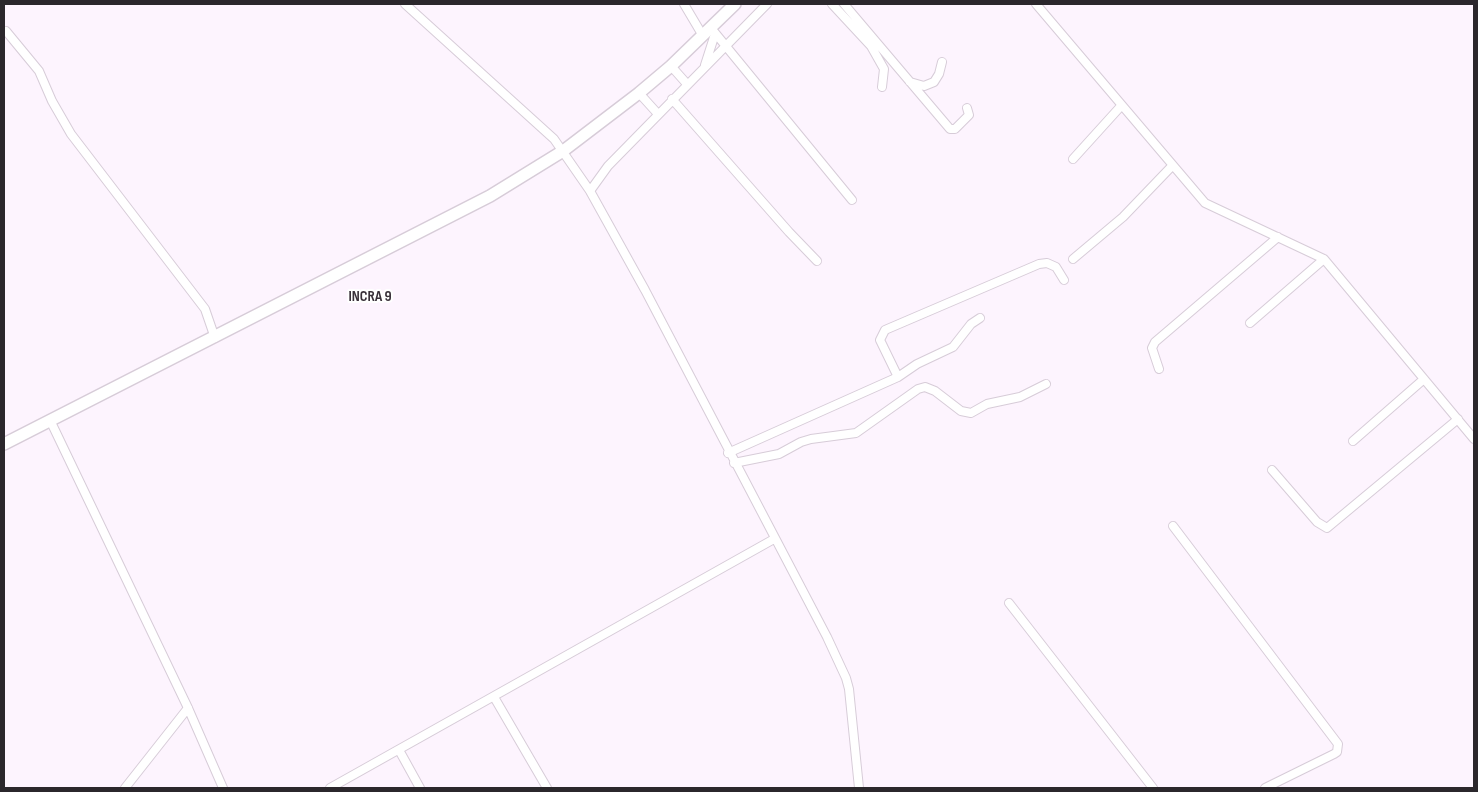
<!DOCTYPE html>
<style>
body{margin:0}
#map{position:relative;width:1478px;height:792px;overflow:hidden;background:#fdf4fe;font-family:"Sofia Sans Condensed",sans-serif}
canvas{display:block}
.frame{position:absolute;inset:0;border:5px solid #2b272c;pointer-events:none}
</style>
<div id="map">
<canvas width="1478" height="792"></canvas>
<div class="frame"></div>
</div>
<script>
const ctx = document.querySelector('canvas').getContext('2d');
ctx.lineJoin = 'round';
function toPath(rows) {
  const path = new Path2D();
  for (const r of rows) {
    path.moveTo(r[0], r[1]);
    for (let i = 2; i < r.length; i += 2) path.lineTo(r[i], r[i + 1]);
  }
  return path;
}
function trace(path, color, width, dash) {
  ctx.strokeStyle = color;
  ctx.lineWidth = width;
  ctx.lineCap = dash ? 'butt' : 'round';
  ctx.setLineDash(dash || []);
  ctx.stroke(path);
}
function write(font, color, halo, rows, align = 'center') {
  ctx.font = font + ' "Sofia Sans Condensed",sans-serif';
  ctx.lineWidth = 4;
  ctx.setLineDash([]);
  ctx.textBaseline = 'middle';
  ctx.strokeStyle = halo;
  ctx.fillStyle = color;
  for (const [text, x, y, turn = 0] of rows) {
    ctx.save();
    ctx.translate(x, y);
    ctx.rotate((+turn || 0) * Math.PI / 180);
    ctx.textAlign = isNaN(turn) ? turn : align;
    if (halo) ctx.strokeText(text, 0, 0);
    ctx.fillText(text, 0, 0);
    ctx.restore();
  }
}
const minor = toPath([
 [405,4,554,139,590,191,645,290,827,637,846,678,849,689,859,788],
 [684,4,703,36],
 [832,4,871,46,884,69,882,87],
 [844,4,950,129,955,129,969,115,967,108],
 [1036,4,1205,203,1324,259,1474,439],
 [711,28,852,200],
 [6,31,39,71,52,101,71,134,205,309,215,338],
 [705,65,715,34],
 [671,66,687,84],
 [910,82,924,86,934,82,939,74,942,62],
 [639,93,658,114],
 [672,99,789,232,817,261],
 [1073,159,1121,106],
 [590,191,608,166,767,4],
 [1073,259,1123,217,1172,166],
 [1250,323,1324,259],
 [1159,369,1152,348,1155,342,1278,237],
 [898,377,880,340,885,330,1039,264,1047,263,1056,267,1064,280],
 [50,420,188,708,223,788],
 [1353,441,1424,379],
 [728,453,898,377,917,364,953,347,971,324,980,318],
 [734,463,779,454,801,442,811,439,856,433,918,389,925,387,935,391,961,411,971,413,987,404,1020,397,1046,384],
 [1272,470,1317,522,1327,528,1458,419],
 [1173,526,1338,744,1337,752,1334,754,1265,788],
 [1009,603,1153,788],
 [494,697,547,788],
 [399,750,420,788],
 [125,788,188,708],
 [330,788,774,539]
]);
const secondary = toPath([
 [4,444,490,196,563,151,639,93,671,66,735,4]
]);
trace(minor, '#d7ccd8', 10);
trace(secondary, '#d7ccd8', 14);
trace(minor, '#fff', 8);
trace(secondary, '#fff', 11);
write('bold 15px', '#393039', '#fff', [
 ["INCRA 9",370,297]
]);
</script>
